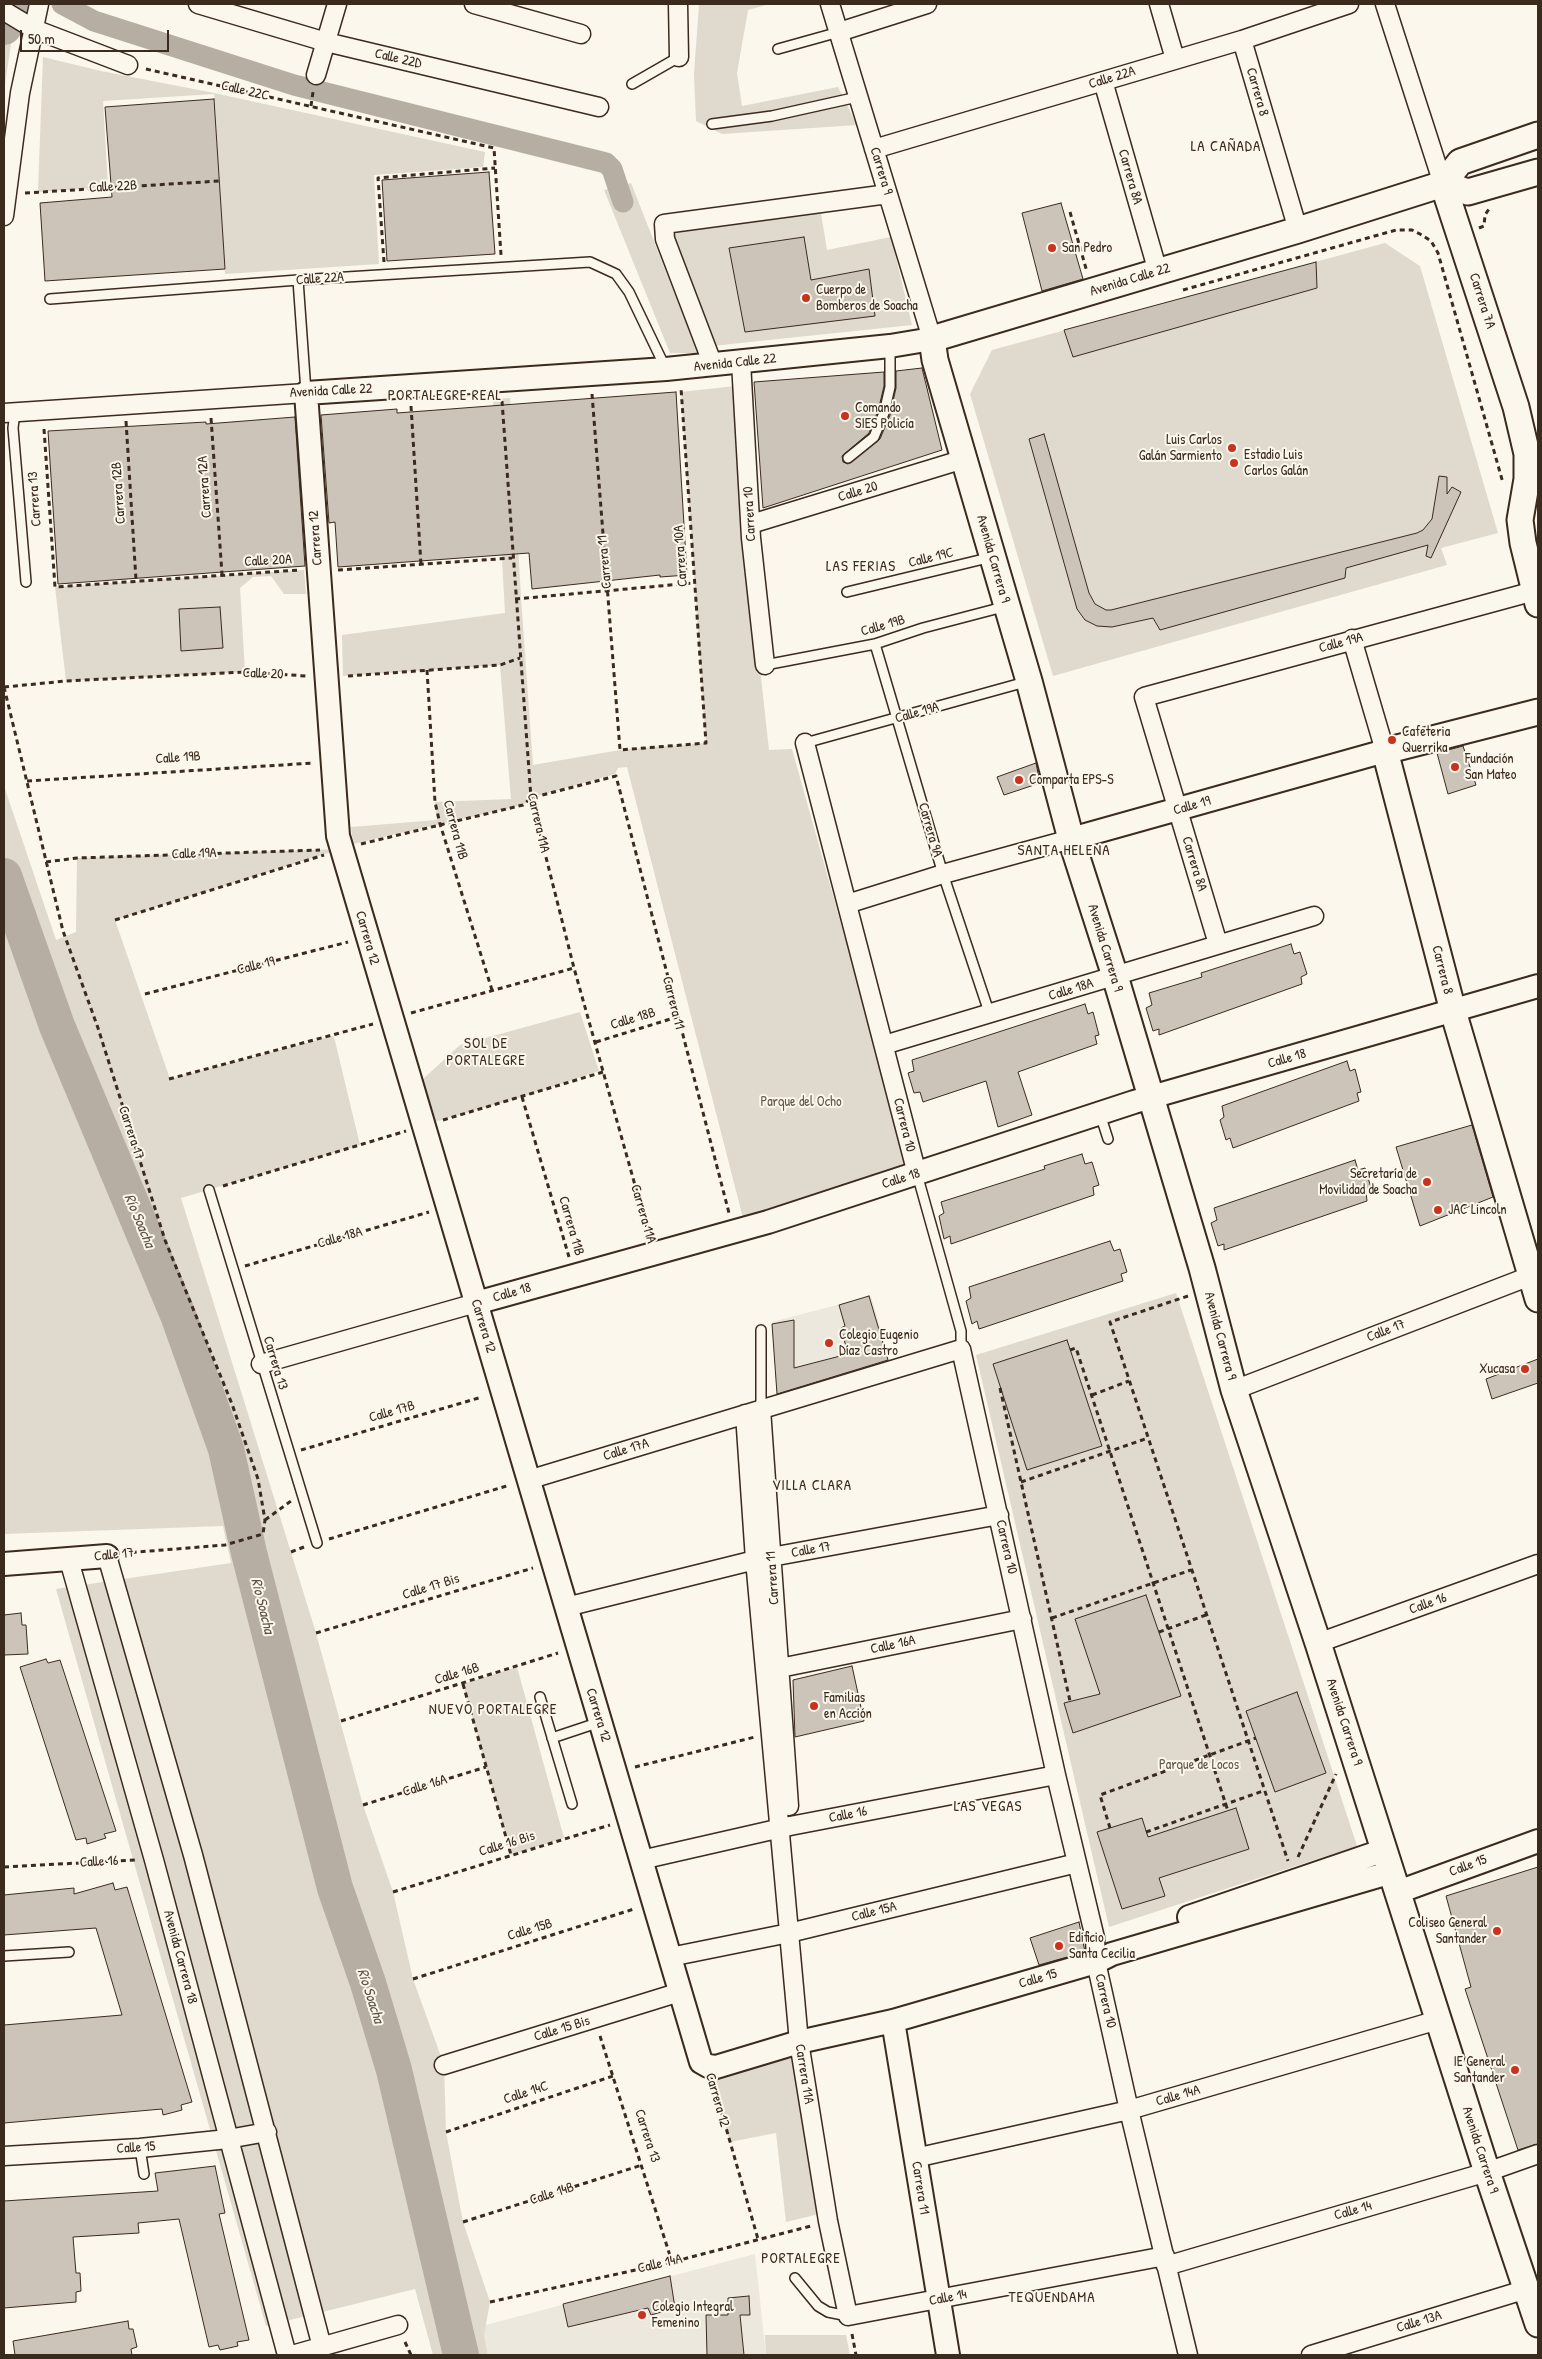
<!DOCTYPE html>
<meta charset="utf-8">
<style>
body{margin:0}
#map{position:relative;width:1542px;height:2359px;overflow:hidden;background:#fbf7ec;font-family:"Patrick Hand",sans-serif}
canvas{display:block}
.frame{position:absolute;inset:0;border:5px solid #3b2a1e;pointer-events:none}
.scale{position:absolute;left:20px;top:30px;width:149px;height:22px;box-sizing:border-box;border:2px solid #3b2a1e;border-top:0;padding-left:6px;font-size:15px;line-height:18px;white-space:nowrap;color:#3b2a1e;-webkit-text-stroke:4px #fbf7ec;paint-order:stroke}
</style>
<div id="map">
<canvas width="1542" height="2359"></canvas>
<div class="frame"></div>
<div class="scale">50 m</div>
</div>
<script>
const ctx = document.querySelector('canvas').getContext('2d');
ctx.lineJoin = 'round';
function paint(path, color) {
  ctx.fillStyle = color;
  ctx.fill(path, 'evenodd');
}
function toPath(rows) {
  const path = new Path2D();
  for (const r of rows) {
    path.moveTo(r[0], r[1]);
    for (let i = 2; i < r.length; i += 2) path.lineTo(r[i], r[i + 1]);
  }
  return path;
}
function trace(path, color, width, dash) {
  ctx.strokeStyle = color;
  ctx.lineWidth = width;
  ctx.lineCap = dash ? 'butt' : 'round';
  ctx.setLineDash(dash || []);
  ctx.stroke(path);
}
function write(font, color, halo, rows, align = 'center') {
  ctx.font = font + ' "Patrick Hand",sans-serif';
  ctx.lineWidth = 4;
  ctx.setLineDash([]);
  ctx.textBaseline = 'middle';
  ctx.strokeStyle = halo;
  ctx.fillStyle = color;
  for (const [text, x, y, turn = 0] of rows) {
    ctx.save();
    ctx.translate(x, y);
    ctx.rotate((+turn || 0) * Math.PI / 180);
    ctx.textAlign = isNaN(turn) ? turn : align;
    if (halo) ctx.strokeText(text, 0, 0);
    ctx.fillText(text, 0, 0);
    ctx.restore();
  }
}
paint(toPath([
 [871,1296,890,1361,777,1397,772,1322],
 [755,2254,766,2355,488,2355,482,2326]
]), '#ede8dd');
paint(toPath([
 [4,4,23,4,12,37,4,91],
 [699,4,770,4,748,10,737,73,742,106,838,87,857,125,722,134,696,121,694,74],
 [43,57,101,71,214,93,485,152,483,167,374,175,379,264,225,274,214,94,103,101,108,187,38,192],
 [631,183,698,353,670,353,604,190],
 [820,207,827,250,891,237,912,325,712,346,665,225],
 [1385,243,1420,266,1498,533,1441,548,1447,565,1053,676,970,394,992,350],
 [735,386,744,524,769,750,792,749,909,1167,743,1218,627,767,618,768,615,774,531,798,523,805,353,844,351,827,437,820,435,802,511,799,500,665,343,676,342,635,505,613,493,399,510,398,521,598,533,765,620,750,706,743,681,392],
 [304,570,306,594,284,594,271,576,253,577,240,588,245,672,66,681,55,587],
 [4,786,56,940,76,932,77,858,341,849,115,920,170,1079,333,1036,335,1041,360,1145,181,1198,316,1633,363,1805,393,1892,413,1979,444,2065,446,2132,463,2222,490,2302,484,2335,488,2355,433,2355,415,2289,266,2326,56,1589,231,1563,223,1526,4,1534],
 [580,1012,599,1071,522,1097,434,1122,422,1080,460,1045],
 [1176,1293,1357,1846,1109,1927,976,1355],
 [517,1667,564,1838,511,1855,463,1684],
 [801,2055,827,2212,786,2222,776,2133,730,2142,711,2077],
 [765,2335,846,2335,850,2355,766,2355]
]), '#dfd9ce');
trace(toPath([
 [62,4,94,21,294,85,606,163,612,169,623,202]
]), '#b6aea2', 21);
trace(toPath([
 [4,27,10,4],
 [4,876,57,1026,178,1315,226,1449,249,1553,335,1888,368,1983,394,2070,461,2355]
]), '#b6aea2', 36);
const building = toPath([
 [214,99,225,269,45,281,40,203,112,197,105,107,214,99],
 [489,172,495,254,387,261,382,180,489,172],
 [1061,203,1083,279,1042,291,1022,213,1061,203],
 [804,237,811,280,869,269,875,316,745,332,729,248,804,237],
 [1316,262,1317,288,1073,357,1064,330,1316,262],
 [922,368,942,450,763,508,754,382,884,372,884,386,878,411,869,433,842,456,843,462,848,464,880,439,890,415,896,388,896,371,922,368],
 [676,392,687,575,660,577,660,575,532,589,529,553,338,567,335,522,329,523,321,415,397,409,397,413,676,392],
 [295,417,305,566,58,584,48,431,206,422,206,424,295,417],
 [1044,434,1089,593,1095,604,1106,610,1111,610,1417,533,1423,530,1432,519,1439,476,1447,477,1447,494,1452,487,1461,492,1431,558,1426,556,1428,545,1346,568,1345,578,1160,630,1153,618,1112,627,1097,626,1085,620,1077,609,1029,439,1044,434],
 [220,607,223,648,181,651,179,609,220,607],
 [1463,746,1476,785,1448,794,1437,753,1463,746],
 [1036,763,1040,783,1004,795,997,777,1036,763],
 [1291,944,1294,954,1300,952,1307,974,1301,977,1302,984,1159,1035,1159,1029,1153,1031,1146,1008,1152,1005,1149,993,1202,977,1201,973,1291,944],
 [1085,1004,1088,1014,1093,1012,1099,1035,1095,1036,1097,1044,1018,1072,1032,1115,998,1127,986,1081,923,1102,920,1092,914,1093,908,1073,914,1071,912,1060,1085,1004],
 [1347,1061,1350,1071,1355,1069,1361,1092,1357,1093,1359,1101,1233,1148,1230,1138,1226,1140,1220,1120,1224,1117,1222,1106,1347,1061],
 [1472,1125,1493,1197,1420,1226,1396,1147,1472,1125],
 [1082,1154,1085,1164,1092,1162,1099,1185,1093,1187,1094,1195,951,1244,950,1236,944,1239,939,1216,944,1213,941,1202,1045,1169,1044,1166,1082,1154],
 [1355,1160,1358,1170,1365,1168,1372,1191,1366,1192,1367,1201,1224,1250,1224,1244,1218,1246,1211,1223,1217,1220,1214,1208,1355,1160],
 [1110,1241,1114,1251,1120,1249,1127,1272,1121,1274,1123,1281,979,1329,977,1321,972,1324,966,1301,971,1298,969,1287,1110,1241],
 [869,1296,888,1360,777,1394,772,1324,794,1320,794,1368,848,1354,841,1328,845,1326,839,1305,869,1296],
 [1067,1340,1102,1446,1027,1470,993,1364,1067,1340],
 [1538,1359,1538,1383,1492,1399,1486,1379,1538,1359],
 [1146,1595,1181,1696,1073,1733,1064,1703,1100,1694,1075,1619,1146,1595],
 [21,1613,22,1625,26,1625,28,1654,4,1655,4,1615,21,1613],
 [46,1659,48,1663,60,1660,116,1831,104,1834,106,1838,87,1844,86,1838,76,1840,20,1667,46,1659],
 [852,1666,864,1721,795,1737,793,1680,852,1666],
 [1297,1692,1326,1773,1275,1792,1246,1711,1297,1692],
 [1236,1808,1249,1849,1159,1878,1165,1896,1122,1909,1097,1832,1142,1818,1148,1837,1236,1808],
 [1538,1867,1538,2144,1518,2150,1465,1989,1471,1987,1446,1896,1538,1867],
 [113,1883,115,1890,127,1887,192,2102,181,2105,182,2110,163,2115,162,2109,4,2123,4,2025,122,2015,96,1928,4,1935,4,1895,74,1888,74,1894,113,1883],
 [1079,1922,1085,1952,1039,1965,1030,1938,1079,1922],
 [215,2166,225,2213,219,2214,249,2340,237,2342,238,2346,220,2350,218,2345,209,2347,179,2219,138,2223,139,2233,73,2237,76,2273,80,2273,81,2291,76,2292,76,2302,4,2308,4,2201,158,2191,155,2173,215,2166],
 [670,2276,675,2308,651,2315,648,2308,568,2327,563,2304,670,2276],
 [749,2296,750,2315,740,2315,744,2355,707,2355,706,2315,728,2315,728,2298,749,2296],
 [128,2321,129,2329,133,2329,137,2347,131,2349,132,2355,15,2355,13,2341,128,2321]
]);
paint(building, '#ccc4b9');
trace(building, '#3b2a1e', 1);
const service = toPath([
 [778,49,839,32],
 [632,84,679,57],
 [712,124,772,116,853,98,854,90],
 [298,280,306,392],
 [50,299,298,280,590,262,616,274,629,292,666,369],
 [15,412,13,428,26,582],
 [848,458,874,437,884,413,890,387,890,346],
 [847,592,992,557],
 [875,644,943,874,990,1015],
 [765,665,875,644,923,628,1007,606],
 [805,743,1029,681],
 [1100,1114,1108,1139],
 [917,1174,961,1331,961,1349],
 [209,1190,317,1543],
 [761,1330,761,1409],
 [540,1697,572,1804],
 [552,1738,600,1722],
 [4,1956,69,1952],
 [140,2148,144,2174],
 [795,2278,818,2306,828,2312,848,2316]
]);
const minor = toPath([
 [198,4,326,42,599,107],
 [474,4,581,34],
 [678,4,679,57],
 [830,4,932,339],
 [1159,4,1175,59],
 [1385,4,1443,184],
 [4,11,34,29,128,65],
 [839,32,927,4],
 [1242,40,1298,230],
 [316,75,337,4],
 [1103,81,1158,272],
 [874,149,1242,40,1349,4],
 [4,216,20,93,39,4],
 [741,362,751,538,765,665],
 [713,365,665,239,664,224,888,194],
 [4,413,306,393],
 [751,524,964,459],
 [1352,639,1385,751],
 [805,743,917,1174],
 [847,904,943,874,1071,839],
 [1218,944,1144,697,1538,590],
 [884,1045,1314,916],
 [261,1364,476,1303],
 [1234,1390,1538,1273],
 [761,1409,789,1806],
 [745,1414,755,1560,799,2042,828,2221,848,2316,1165,2256],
 [528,1480,961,1349,1056,1775,1095,1938,1096,1962,1129,2110,1188,2355],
 [107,1556,193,1855,322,2347],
 [69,1560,154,1860,287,2355],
 [566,1607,755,1560,999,1515],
 [1318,1643,1538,1564],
 [770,1670,1022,1619],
 [641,1860,790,1826,1056,1775],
 [670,1957,789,1933,1077,1863],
 [444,2065,680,1992],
 [4,2156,140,2148,228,2139,267,2132],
 [915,2158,1129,2110,1438,2020],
 [1166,2266,1487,2172,1538,2154],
 [292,2355,398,2325],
 [1311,2355,1527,2289]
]);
const tertiary = toPath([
 [932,339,890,346,666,369,306,393,338,836,701,2062,708,2066,716,2067,799,2042,893,2021,1096,1962,1112,1954,1392,1872],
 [1071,839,1385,751],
 [476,1303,768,1222,1134,1102,1538,986],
 [4,1564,107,1556],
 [1398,1892,1538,1841],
 [1189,1917,1385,1850],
 [893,2021,948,2355]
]);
const secondary = toPath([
 [1538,172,1468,192,1443,184,1298,230,932,339,935,360,1029,681,1071,839,1115,976,1202,1268,1234,1390,1318,1643,1487,2172,1538,2324],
 [1443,184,1516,407,1527,454,1527,479,1520,520,1523,543,1538,604],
 [1443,184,1460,162,1538,135],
 [1538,712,1385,751,1453,1011,1538,1299]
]);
trace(service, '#3b2a1e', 12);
trace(minor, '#3b2a1e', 21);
trace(tertiary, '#3b2a1e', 26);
trace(secondary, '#3b2a1e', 29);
trace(toPath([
 [146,69,494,148,501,255],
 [311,106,313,92],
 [25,193,219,181],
 [1070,212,1087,272],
 [1479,228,1484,226,1485,215,1489,209],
 [384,262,378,178,495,168],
 [1183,290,1396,230,1412,230,1420,234,1431,241,1438,253,1503,483],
 [592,394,620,750,706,743,681,388],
 [502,401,531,798,574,968,649,1235],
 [411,406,421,565],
 [211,418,222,574],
 [126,421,136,580],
 [44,429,55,587,299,570],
 [338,570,512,558],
 [515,599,693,583],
 [427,670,435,802,440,824,492,990],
 [348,676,500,665,520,658],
 [4,687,63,931,98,1028,165,1240,232,1404,258,1479,265,1520,263,1534,225,1545,125,1553],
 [4,687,66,681,245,672,306,676],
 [27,781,314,763],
 [361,844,523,805,531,798,616,776,729,1213],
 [46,862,77,858,320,850],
 [115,920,324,855],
 [145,994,348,942],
 [411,1013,574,968],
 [596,1042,677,1017],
 [169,1079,373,1024],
 [522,1097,569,1257],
 [443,1120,603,1072],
 [223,1186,406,1131],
 [245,1266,429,1212],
 [1188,1296,1110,1322,1288,1861],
 [1070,1350,1076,1348,1228,1811],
 [1000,1388,1070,1701],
 [1092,1395,1129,1381],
 [301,1450,482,1397],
 [1021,1482,1148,1438],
 [265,1520,291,1501],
 [329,1539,510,1485],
 [291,1552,304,1547],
 [1052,1618,1191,1570],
 [1159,1632,1206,1615],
 [316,1633,533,1568],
 [463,1684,511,1855],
 [341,1721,558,1653],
 [635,1767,755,1737],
 [363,1805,486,1767],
 [1110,1828,1100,1795,1256,1738],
 [1146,1832,1263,1791],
 [1298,1857,1336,1774],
 [4,1867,135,1860],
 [393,1892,610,1825],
 [413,1979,634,1909],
 [600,2036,672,2262],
 [714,2086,758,2239],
 [446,2132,613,2076],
 [463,2222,642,2165],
 [490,2302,672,2262,811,2226],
 [852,2334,856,2355],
 [405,2342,411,2355]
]), '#3b2a1e', 3, [5, 4]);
trace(service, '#fbf7ec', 9);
trace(minor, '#fbf7ec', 18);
trace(tertiary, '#fbf7ec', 22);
trace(secondary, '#fbf7ec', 25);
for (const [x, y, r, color] of [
 [1052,248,5,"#c8321e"],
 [806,298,5,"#c8321e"],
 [845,416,5,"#c8321e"],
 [1232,448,5,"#c8321e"],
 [1234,463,5,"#c8321e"],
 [1392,740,5,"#c8321e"],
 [1455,767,5,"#c8321e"],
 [1019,780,5,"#c8321e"],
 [1427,1182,5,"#c8321e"],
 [1438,1210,5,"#c8321e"],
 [829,1343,5,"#c8321e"],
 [1525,1369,5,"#c8321e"],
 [814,1706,5,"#c8321e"],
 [1497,1931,5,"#c8321e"],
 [1059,1946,5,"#c8321e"],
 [1515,2070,5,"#c8321e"],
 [642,2315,5,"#c8321e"]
]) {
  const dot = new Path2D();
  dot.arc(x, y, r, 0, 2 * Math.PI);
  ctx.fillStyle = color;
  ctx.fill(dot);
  trace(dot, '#fbf7ec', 2);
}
write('14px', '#3b2a1e', '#fbf7ec', [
 ["Calle 22D",398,59,13],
 ["Calle 22A",1112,78,-17],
 ["Calle 22C",245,91,13],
 ["Carrera 8",1257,92,74],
 ["Carrera 9",881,171,73],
 ["Carrera 8A",1130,177,74],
 ["Calle 22B",113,187,-3],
 ["Calle 22A",320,279,-4],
 ["Avenida Calle 22",1130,280,-17],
 ["Carrera 7A",1482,301,72],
 ["Avenida Calle 22",735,363,-6],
 ["Avenida Calle 22",331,391,-3],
 ["Carrera 12A",205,487,-94],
 ["Calle 20",858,492,-17],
 ["Carrera 12B",119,493,-94],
 ["Carrera 13",35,499,-94],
 ["Carrera 10",750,514,-93],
 ["Carrera 12",316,538,-94],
 ["Carrera 10A",681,556,-94],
 ["Calle 19C",931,558,-14],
 ["Avenida Carrera 9",993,559,74],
 ["Calle 20A",268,561,-3],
 ["Carrera 11",605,562,-95],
 ["Calle 19B",883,626,-16],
 ["Calle 19A",1341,643,-15],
 ["Calle 20",263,674,2],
 ["Calle 19A",917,713,-16],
 ["Calle 19B",178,758,-4],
 ["Calle 19",1192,806,-16],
 ["Carrera 11A",538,823,77],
 ["Carrera 11B",455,830,75],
 ["Carrera 9A",930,830,74],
 ["Calle 19A",194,854,-2],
 ["Carrera 8A",1194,864,73],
 ["Carrera 12",367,938,74],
 ["Avenida Carrera 9",1105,948,73],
 ["Calle 19",256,966,-14],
 ["Carrera 8",1442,970,76],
 ["Calle 18A",1071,990,-17],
 ["Carrera 11",673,1003,76],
 ["Calle 18B",633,1019,-17],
 ["Calle 18",1287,1059,-16],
 ["Carrera 10",904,1125,76],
 ["Carrera 17",131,1133,72],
 ["Calle 18",901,1179,-18],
 ["Carrera 11A",643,1214,74],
 ["Carrera 11B",571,1226,74],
 ["Calle 18A",340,1238,-16],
 ["Calle 18",512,1293,-16],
 ["Carrera 12",483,1326,73],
 ["Calle 17",1386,1331,-21],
 ["Avenida Carrera 9",1220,1336,75],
 ["Carrera 13",275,1363,73],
 ["Calle 17B",392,1412,-16],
 ["Calle 17A",626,1450,-17],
 ["Carrera 10",1006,1547,77],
 ["Calle 17",811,1550,-10],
 ["Calle 17",114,1555,-6],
 ["Carrera 11",773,1578,-94],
 ["Calle 17 Bis",431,1587,-17],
 ["Calle 16",1428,1604,-20],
 ["Calle 16A",893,1645,-12],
 ["Calle 16B",457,1674,-17],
 ["Carrera 12",598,1715,73],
 ["Avenida Carrera 9",1344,1722,72],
 ["Calle 16A",425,1786,-17],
 ["Calle 16",848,1815,-11],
 ["Calle 16 Bis",507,1844,-17],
 ["Calle 16",99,1862,-3],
 ["Calle 15",1468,1866,-20],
 ["Calle 15A",874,1912,-14],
 ["Calle 15B",530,1930,-17],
 ["Avenida Carrera 18",180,1957,75],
 ["Calle 15",1038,1979,-16],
 ["Carrera 10",1105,2001,77],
 ["Calle 15 Bis",562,2029,-17],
 ["Carrera 11A",804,2074,81],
 ["Calle 14C",526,2093,-18],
 ["Calle 14A",1178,2096,-16],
 ["Carrera 12",717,2100,74],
 ["Carrera 13",647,2136,72],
 ["Calle 15",136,2148,-4],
 ["Avenida Carrera 9",1480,2150,72],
 ["Carrera 11",920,2188,81],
 ["Calle 14B",552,2194,-18],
 ["Calle 14",1353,2211,-16],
 ["Calle 14A",660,2264,-13],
 ["Calle 14",948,2298,-11],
 ["Calle 13A",1419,2322,-17]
]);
write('14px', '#3b2a1e', '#fbf7ec', [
 ["San Pedro",1062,248],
 ["Cuerpo de",816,290],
 ["Bomberos de Soacha",816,306],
 ["Comando",855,408],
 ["SIES Policía",855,424],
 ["Luis Carlos",1222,440,"right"],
 ["Galán Sarmiento",1222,456,"right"],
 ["Estadio Luis",1244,455],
 ["Carlos Galán",1244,471],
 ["Cafeteria",1402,732],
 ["Querrika",1402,748],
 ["Fundación",1465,759],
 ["San Mateo",1465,775],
 ["Comparta EPS-S",1029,780],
 ["Secretaría de",1417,1174,"right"],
 ["Movilidad de Soacha",1417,1190,"right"],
 ["JAC Lincoln",1448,1210],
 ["Colegio Eugenio",839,1335],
 ["Díaz Castro",839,1351],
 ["Xucasa",1515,1369,"right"],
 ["Familias",824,1698],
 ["en Acción",824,1714],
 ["Coliseo General",1487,1923,"right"],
 ["Santander",1487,1939,"right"],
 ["Edificio",1069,1938],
 ["Santa Cecilia",1069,1954],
 ["IE General",1505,2062,"right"],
 ["Santander",1505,2078,"right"],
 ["Colegio Integral",652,2307],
 ["Femenino",652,2323]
], 'left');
write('14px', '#64564a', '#fbf7ec', [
 ["Parque del Ocho",801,1102],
 ["Parque de Locos",1199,1765]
]);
ctx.letterSpacing = '1px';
write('15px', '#3b2a1e', '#fbf7ec', [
 ["LA CAÑADA",1226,147],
 ["PORTALEGRE REAL",445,396],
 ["LAS FERIAS",861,567],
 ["SANTA HELENA",1064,851],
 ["SOL DE",486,1044],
 ["PORTALEGRE",486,1061],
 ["VILLA CLARA",812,1486],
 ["NUEVO PORTALEGRE",493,1710],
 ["LAS VEGAS",988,1807],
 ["PORTALEGRE",801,2259],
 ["TEQUENDAMA",1052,2298]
]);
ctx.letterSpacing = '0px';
write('italic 15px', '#605246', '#fbf7ec', [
 ["Río Soacha",139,1221,67],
 ["Río Soacha",262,1606,76],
 ["Río Soacha",370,1996,72]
]);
</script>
